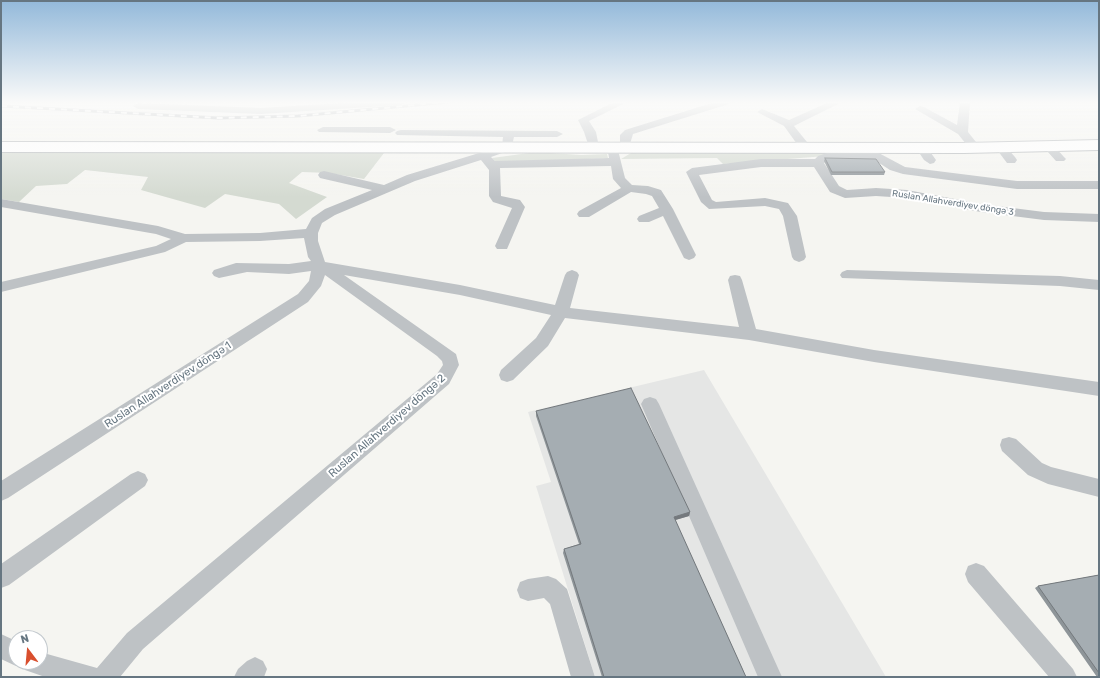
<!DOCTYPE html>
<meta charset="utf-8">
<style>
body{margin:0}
#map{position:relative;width:1100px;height:678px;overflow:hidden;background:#f5f5f1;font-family:Rubik,sans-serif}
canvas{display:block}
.frame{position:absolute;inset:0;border:2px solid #667681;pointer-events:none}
.north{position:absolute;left:8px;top:630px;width:40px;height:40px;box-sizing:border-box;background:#fff;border:1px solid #c2c8cd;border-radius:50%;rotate:344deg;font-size:11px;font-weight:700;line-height:16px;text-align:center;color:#667681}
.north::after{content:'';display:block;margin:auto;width:14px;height:18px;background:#d94f2e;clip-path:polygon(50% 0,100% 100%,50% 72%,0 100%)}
</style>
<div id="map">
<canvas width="1100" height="678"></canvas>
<div class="frame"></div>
<div class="north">N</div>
</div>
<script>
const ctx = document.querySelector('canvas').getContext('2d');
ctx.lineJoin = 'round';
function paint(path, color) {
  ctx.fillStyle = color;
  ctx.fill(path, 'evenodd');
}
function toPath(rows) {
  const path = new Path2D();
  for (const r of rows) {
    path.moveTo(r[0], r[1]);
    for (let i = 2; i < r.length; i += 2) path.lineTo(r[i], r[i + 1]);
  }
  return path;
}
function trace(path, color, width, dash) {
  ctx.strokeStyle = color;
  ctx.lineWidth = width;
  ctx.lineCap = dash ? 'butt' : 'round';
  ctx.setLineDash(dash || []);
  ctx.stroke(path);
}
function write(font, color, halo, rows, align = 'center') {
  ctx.font = font + ' Rubik,sans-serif';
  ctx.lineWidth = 4;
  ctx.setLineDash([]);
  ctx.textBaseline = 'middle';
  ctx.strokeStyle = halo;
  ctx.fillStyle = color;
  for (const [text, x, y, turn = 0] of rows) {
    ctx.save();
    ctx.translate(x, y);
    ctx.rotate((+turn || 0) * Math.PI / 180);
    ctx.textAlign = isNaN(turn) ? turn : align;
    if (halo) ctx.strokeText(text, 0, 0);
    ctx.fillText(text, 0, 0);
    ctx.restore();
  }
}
paint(toPath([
 [704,370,886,677,595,677,536,486,551,482,528,412]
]), '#e5e6e5');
paint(toPath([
 [1,150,174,150,384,153,364,179,329,173,302,172,289,183,327,197,296,219,279,204,225,194,205,208,141,190,148,177,85,170,67,184,36,186,19,202,1,199],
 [536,152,581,155,607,154,608,158,497,163,492,158],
 [852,152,852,154,723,164,717,158,621,159,631,153]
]), '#d4dad1');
const highway = toPath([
 [1099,140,1099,150,964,153,1,152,1,142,964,143,1099,140]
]);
trace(highway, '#b1b5b8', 2);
paint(toPath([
 [357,102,406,102,401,105,261,114,138,109,133,106,138,103,261,108,357,102],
 [614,102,627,102,589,121,596,132,598,142,596,144,588,144,584,132,578,120,614,102],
 [715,102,730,102,729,104,633,134,630,144,622,144,620,142,620,135,625,130,715,102],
 [829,102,842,102,794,126,807,142,801,145,797,144,784,126,757,112,762,109,789,120,829,102],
 [960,102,970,102,968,132,976,142,974,144,966,144,958,134,915,109,920,106,924,107,957,125,960,102],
 [323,127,390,127,396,130,390,133,319,132,317,130,323,127],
 [401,130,557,131,563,134,557,137,514,137,511,150,491,157,495,161,609,158,608,152,610,150,618,150,625,178,632,185,648,186,661,190,673,209,696,255,694,258,689,260,684,258,663,216,649,222,639,222,637,219,639,216,659,208,652,196,646,194,631,192,589,217,579,217,577,214,579,211,621,188,613,179,611,166,500,168,501,196,520,200,525,207,507,249,497,249,495,246,512,208,493,202,489,196,489,170,481,160,415,181,335,215,322,223,318,233,318,241,325,262,460,285,555,305,565,275,567,272,572,270,577,272,579,275,570,308,739,327,728,280,730,276,735,275,740,276,742,280,756,329,874,350,1099,382,1099,396,874,362,749,340,565,318,548,346,513,380,507,382,501,380,499,375,501,370,536,338,551,315,460,295,344,275,456,354,459,365,449,384,143,649,120,677,45,677,25,670,22,663,16,666,1,659,1,634,16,641,16,662,40,662,40,652,97,668,127,633,437,374,443,365,442,361,437,356,325,275,321,286,308,302,8,498,1,501,1,481,298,294,309,281,311,271,289,274,247,272,219,278,214,276,212,273,214,270,236,263,289,264,311,261,308,257,304,238,260,241,186,242,165,252,1,292,1,282,156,246,171,239,156,234,1,207,1,199,158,226,185,234,260,233,306,229,312,218,325,209,372,190,320,178,318,175,320,172,324,171,384,185,407,175,502,146,503,137,397,135,395,133,397,131,401,130],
 [922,145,926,146,936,160,934,163,930,164,924,160,916,148,922,145],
 [1002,146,1006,147,1015,157,1017,160,1015,163,1007,163,998,151,996,149,1002,146],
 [1051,146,1055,147,1064,157,1066,159,1064,161,1056,161,1047,151,1045,149,1047,147,1051,146],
 [875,151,905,167,1017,181,1099,181,1099,189,1017,189,903,174,890,170,873,159,827,161,824,163,839,186,847,190,876,188,907,190,981,204,1044,212,1099,214,1099,222,1044,220,981,212,907,198,876,196,845,198,830,192,814,167,761,167,699,175,712,200,716,202,765,198,788,203,797,216,806,257,804,260,799,262,794,260,792,257,783,216,779,209,765,206,709,209,701,202,686,172,692,168,761,159,815,159,818,156,827,153,875,151],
 [847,270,1060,276,1099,280,1099,290,1060,286,842,278,840,275,842,272,847,270],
 [650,397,656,399,659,404,782,677,758,677,641,404,644,399,650,397],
 [1009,437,1016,439,1042,463,1051,467,1099,479,1099,497,1048,484,1028,475,1002,451,1000,445,1002,439,1009,437],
 [138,471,145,474,148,480,145,486,9,585,1,588,1,564,131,474,138,471],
 [976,563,984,566,1073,669,1077,677,1049,677,968,582,965,574,968,566,976,563],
 [548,576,556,579,567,589,595,677,571,677,550,604,544,598,528,601,520,598,517,590,520,582,528,579,548,576],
 [255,657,263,661,267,669,264,677,234,677,238,669,247,661,255,657]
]), '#bec2c5');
paint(highway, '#fff');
const rail = toPath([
 [1,106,218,118,298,116,448,102]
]);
trace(rail, '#9ea4a9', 3);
trace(rail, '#fff', 2, [6]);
paint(toPath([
 [825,158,885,172,884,175,831,175,824,161],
 [536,411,690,512,689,516,675,520,746,677,602,677,563,553,564,549,579,544,536,416],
 [1099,575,1099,677,1097,677,1035,588,1038,586]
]), '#8e9599');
paint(toPath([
 [690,512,689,516,672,521,674,517]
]), '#74797d');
const building = toPath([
 [825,158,876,159,885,172,832,172,825,158],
 [631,388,690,512,674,517,746,677,604,677,564,549,581,544,536,411,631,388],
 [1099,575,1099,673,1038,586,1099,575]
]);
paint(building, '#a5adb2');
trace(building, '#74797d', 1);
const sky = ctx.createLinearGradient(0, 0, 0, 197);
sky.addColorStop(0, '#93b9da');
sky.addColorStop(0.52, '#fafaf9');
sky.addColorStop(1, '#fafaf900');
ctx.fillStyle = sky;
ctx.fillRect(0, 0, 1100, 197);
write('9px', '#667681', '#fff', [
 ["Ruslan Allahverdiyev döngə 3",953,203,9]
]);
write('11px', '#667681', '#fff', [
 ["Ruslan Allahverdiyev döngə 1",168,385,-33],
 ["Ruslan Allahverdiyev döngə 2",387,426,-41]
]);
</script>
